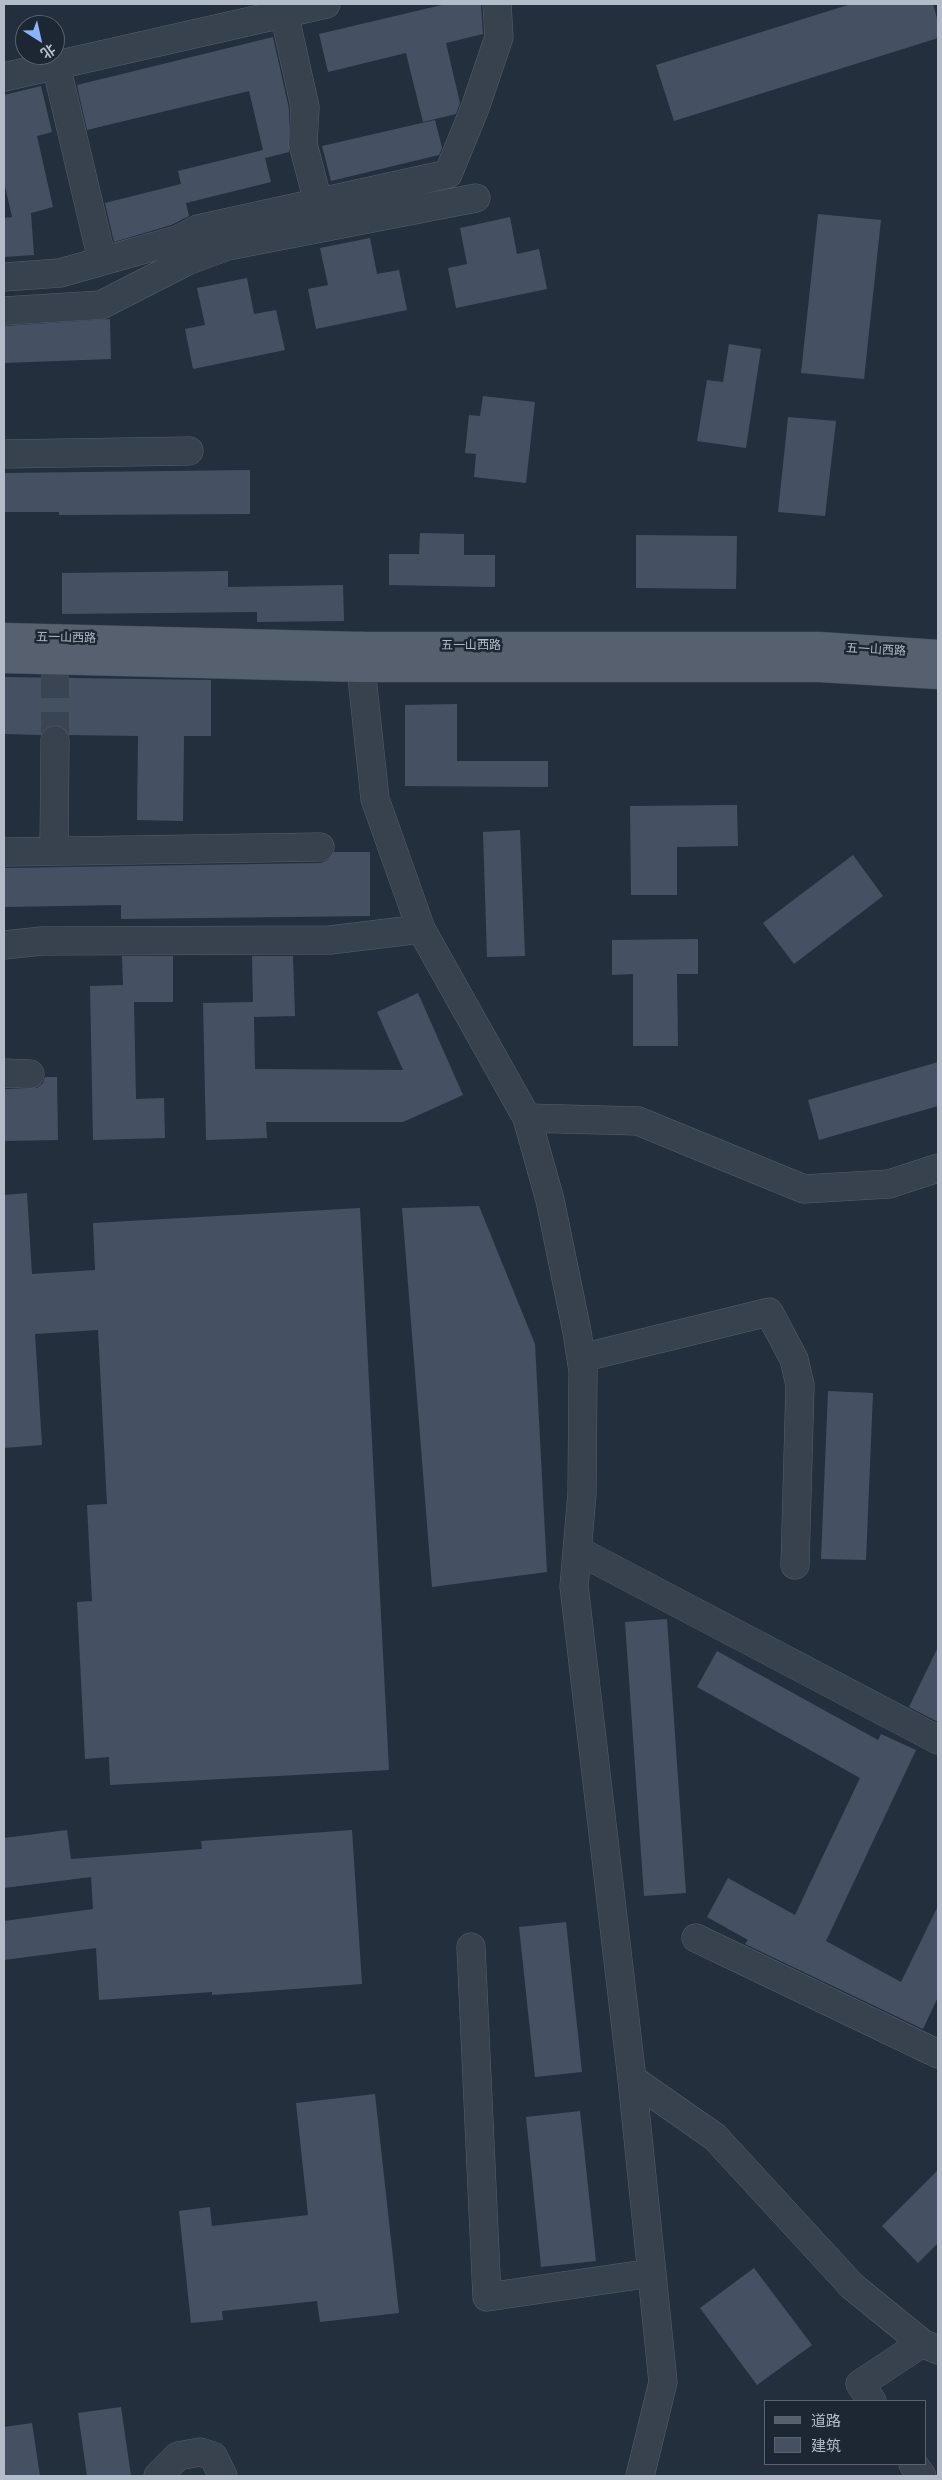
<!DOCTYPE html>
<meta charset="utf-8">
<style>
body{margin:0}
#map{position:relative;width:942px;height:2480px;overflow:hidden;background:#242f3e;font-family:Manrope,"Noto Sans SC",sans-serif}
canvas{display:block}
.frame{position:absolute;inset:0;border:5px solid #b4bcc9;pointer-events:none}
.legend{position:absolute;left:764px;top:2400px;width:162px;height:65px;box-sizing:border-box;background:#1d2633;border:1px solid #59626f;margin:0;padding:6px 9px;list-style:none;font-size:15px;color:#b4bcc9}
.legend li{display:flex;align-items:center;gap:10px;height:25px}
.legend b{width:25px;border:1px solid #59626f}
.north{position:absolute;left:15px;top:15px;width:50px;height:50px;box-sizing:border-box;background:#1d2633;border:1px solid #59626f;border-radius:50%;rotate:145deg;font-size:14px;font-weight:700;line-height:20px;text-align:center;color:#b4bcc9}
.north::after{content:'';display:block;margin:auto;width:18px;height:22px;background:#8ab4f8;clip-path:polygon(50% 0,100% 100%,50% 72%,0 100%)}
</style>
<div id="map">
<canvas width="942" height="2480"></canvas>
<div class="frame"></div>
<ul class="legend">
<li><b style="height:6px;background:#56606e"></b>道路</li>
<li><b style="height:14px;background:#455162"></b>建筑</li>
</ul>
<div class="north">北</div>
</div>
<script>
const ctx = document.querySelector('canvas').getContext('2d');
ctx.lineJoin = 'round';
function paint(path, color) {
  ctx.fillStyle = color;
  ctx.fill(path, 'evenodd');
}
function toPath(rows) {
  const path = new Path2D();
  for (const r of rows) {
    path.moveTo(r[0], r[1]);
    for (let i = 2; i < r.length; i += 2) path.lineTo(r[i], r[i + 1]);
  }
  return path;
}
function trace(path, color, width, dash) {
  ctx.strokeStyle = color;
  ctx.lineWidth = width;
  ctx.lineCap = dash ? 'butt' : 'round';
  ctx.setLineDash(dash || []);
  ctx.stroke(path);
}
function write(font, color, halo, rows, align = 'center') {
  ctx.font = font + ' Manrope,"Noto Sans SC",sans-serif';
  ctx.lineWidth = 5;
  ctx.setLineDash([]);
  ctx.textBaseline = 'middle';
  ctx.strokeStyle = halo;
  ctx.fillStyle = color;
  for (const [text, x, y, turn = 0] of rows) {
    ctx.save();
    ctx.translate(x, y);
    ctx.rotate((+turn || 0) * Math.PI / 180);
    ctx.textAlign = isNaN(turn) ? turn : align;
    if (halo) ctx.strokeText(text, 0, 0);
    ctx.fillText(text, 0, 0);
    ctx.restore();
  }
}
paint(toPath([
 [446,4,481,4,481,6,483,34,446,43,460,103,456,114,423,122,406,53,328,72,319,34],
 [851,4,933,4,938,22,938,38,674,121,656,65],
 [273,37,289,109,289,152,265,158,271,182,186,203,189,216,171,225,114,242,105,203,181,184,178,171,263,150,249,91,87,130,77,85],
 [41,86,52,132,37,136,53,207,31,213,34,255,4,257,4,218,12,217,4,182,4,95],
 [435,120,442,148,439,155,331,181,322,146],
 [818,214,881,220,864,379,801,373],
 [510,217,517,254,539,249,547,289,456,308,448,268,467,264,460,228],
 [370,238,377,274,399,270,407,310,316,329,308,289,328,285,320,248],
 [247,278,254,314,276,310,285,350,193,369,185,329,205,325,197,288],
 [110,319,111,359,4,363,4,326],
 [729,344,761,349,746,448,697,441,707,380,723,382],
 [483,396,535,402,526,483,474,477,476,454,465,453,469,415,480,416],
 [788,417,836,421,825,516,778,512],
 [250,470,250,514,59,515,59,512,4,512,4,473],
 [420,533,464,534,464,555,495,555,495,587,389,585,389,554,419,554],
 [636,535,737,536,736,589,636,588],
 [228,571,228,587,343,585,344,621,257,622,257,612,62,614,62,573],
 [4,677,211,680,211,736,184,736,183,821,137,820,138,736,69,735,63,727,55,724,47,727,41,735,4,734],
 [457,704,457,761,548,761,548,787,405,786,405,705],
 [737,805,738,846,677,847,677,895,631,895,630,806],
 [520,830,525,956,487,957,483,832],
 [334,852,370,852,370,916,121,919,121,905,4,907,4,868,320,863,328,860],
 [853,855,883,896,794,964,763,923],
 [698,939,698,974,677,974,678,1046,633,1046,633,974,612,975,612,940],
 [122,956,173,956,173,1002,134,1002,136,1099,164,1098,165,1138,93,1140,90,986,123,985],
 [252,956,293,956,295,1016,254,1017,255,1069,403,1070,377,1012,418,993,463,1095,403,1122,266,1122,267,1138,206,1140,203,1003,253,1002],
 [938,1062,938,1106,819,1140,808,1100],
 [45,1077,57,1077,58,1140,4,1141,4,1089,37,1088,43,1083],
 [27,1193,32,1274,95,1270,93,1223,360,1208,389,1770,110,1785,109,1757,85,1759,77,1602,92,1601,87,1505,107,1504,98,1330,35,1334,42,1445,4,1448,4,1195],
 [479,1206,535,1344,547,1572,432,1587,402,1208],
 [828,1391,873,1393,866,1560,821,1559],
 [667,1619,686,1893,644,1896,625,1622],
 [938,1647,938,1722,909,1707],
 [717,1651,878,1740,881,1734,916,1750,826,1941,901,1982,938,1906,938,1997,923,2029,745,1944,748,1940,707,1917,728,1878,795,1915,860,1778,697,1687],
 [67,1830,71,1859,202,1849,201,1841,352,1830,362,1984,212,1995,212,1992,99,2000,96,1948,4,1960,4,1921,93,1909,91,1877,4,1888,4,1838],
 [566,1922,582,2072,535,2077,519,1927],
 [375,2094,399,2313,320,2322,317,2301,222,2311,223,2320,191,2323,179,2211,210,2207,212,2226,308,2215,296,2103],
 [580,2111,596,2261,541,2267,526,2117],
 [938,2170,938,2243,918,2263,882,2226],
 [754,2268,812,2345,757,2385,700,2308],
 [121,2407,131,2476,87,2476,78,2413],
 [32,2423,40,2476,4,2476,4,2427]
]), '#455162');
trace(toPath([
 [55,740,55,673]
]), '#3a4453', 28, [28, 14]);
const minor = toPath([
 [284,13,305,107,303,144,318,202],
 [56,65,102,260],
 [4,77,326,4],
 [4,277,60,273,177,240,198,229,448,174,475,108,499,37,497,4],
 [4,311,101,305,187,261,228,246,476,198],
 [4,454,189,451],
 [361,646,361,668,375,799,421,929,527,1118,550,1200,577,1332,583,1371,582,1494,574,1586,632,2079,663,2382,640,2476],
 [54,850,55,740],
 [4,852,320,847],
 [4,945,42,941,330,940,421,929],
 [4,1073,30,1074],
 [527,1118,638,1121,804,1189,889,1184,938,1168],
 [581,1358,769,1312,794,1359,800,1385,795,1565],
 [577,1550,938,1740],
 [696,1938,938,2054],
 [471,1947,487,2297,652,2273],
 [632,2079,715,2137,852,2286,922,2343,938,2350],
 [872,2401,860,2384,922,2343],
 [913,2464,922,2476],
 [158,2476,178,2456,200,2452,213,2456,223,2476]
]);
const major = toPath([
 [4,637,361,646,819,646,938,654],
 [4,659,361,668,820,668,938,675]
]);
trace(minor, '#565f6c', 29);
trace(major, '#414a57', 29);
trace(minor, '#38414e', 28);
trace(major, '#56606e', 28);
write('12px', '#b4bcc9', '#1d2633', [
 ["五一山西路",66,638,1],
 ["五一山西路",471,646],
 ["五一山西路",876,650,3]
]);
</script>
